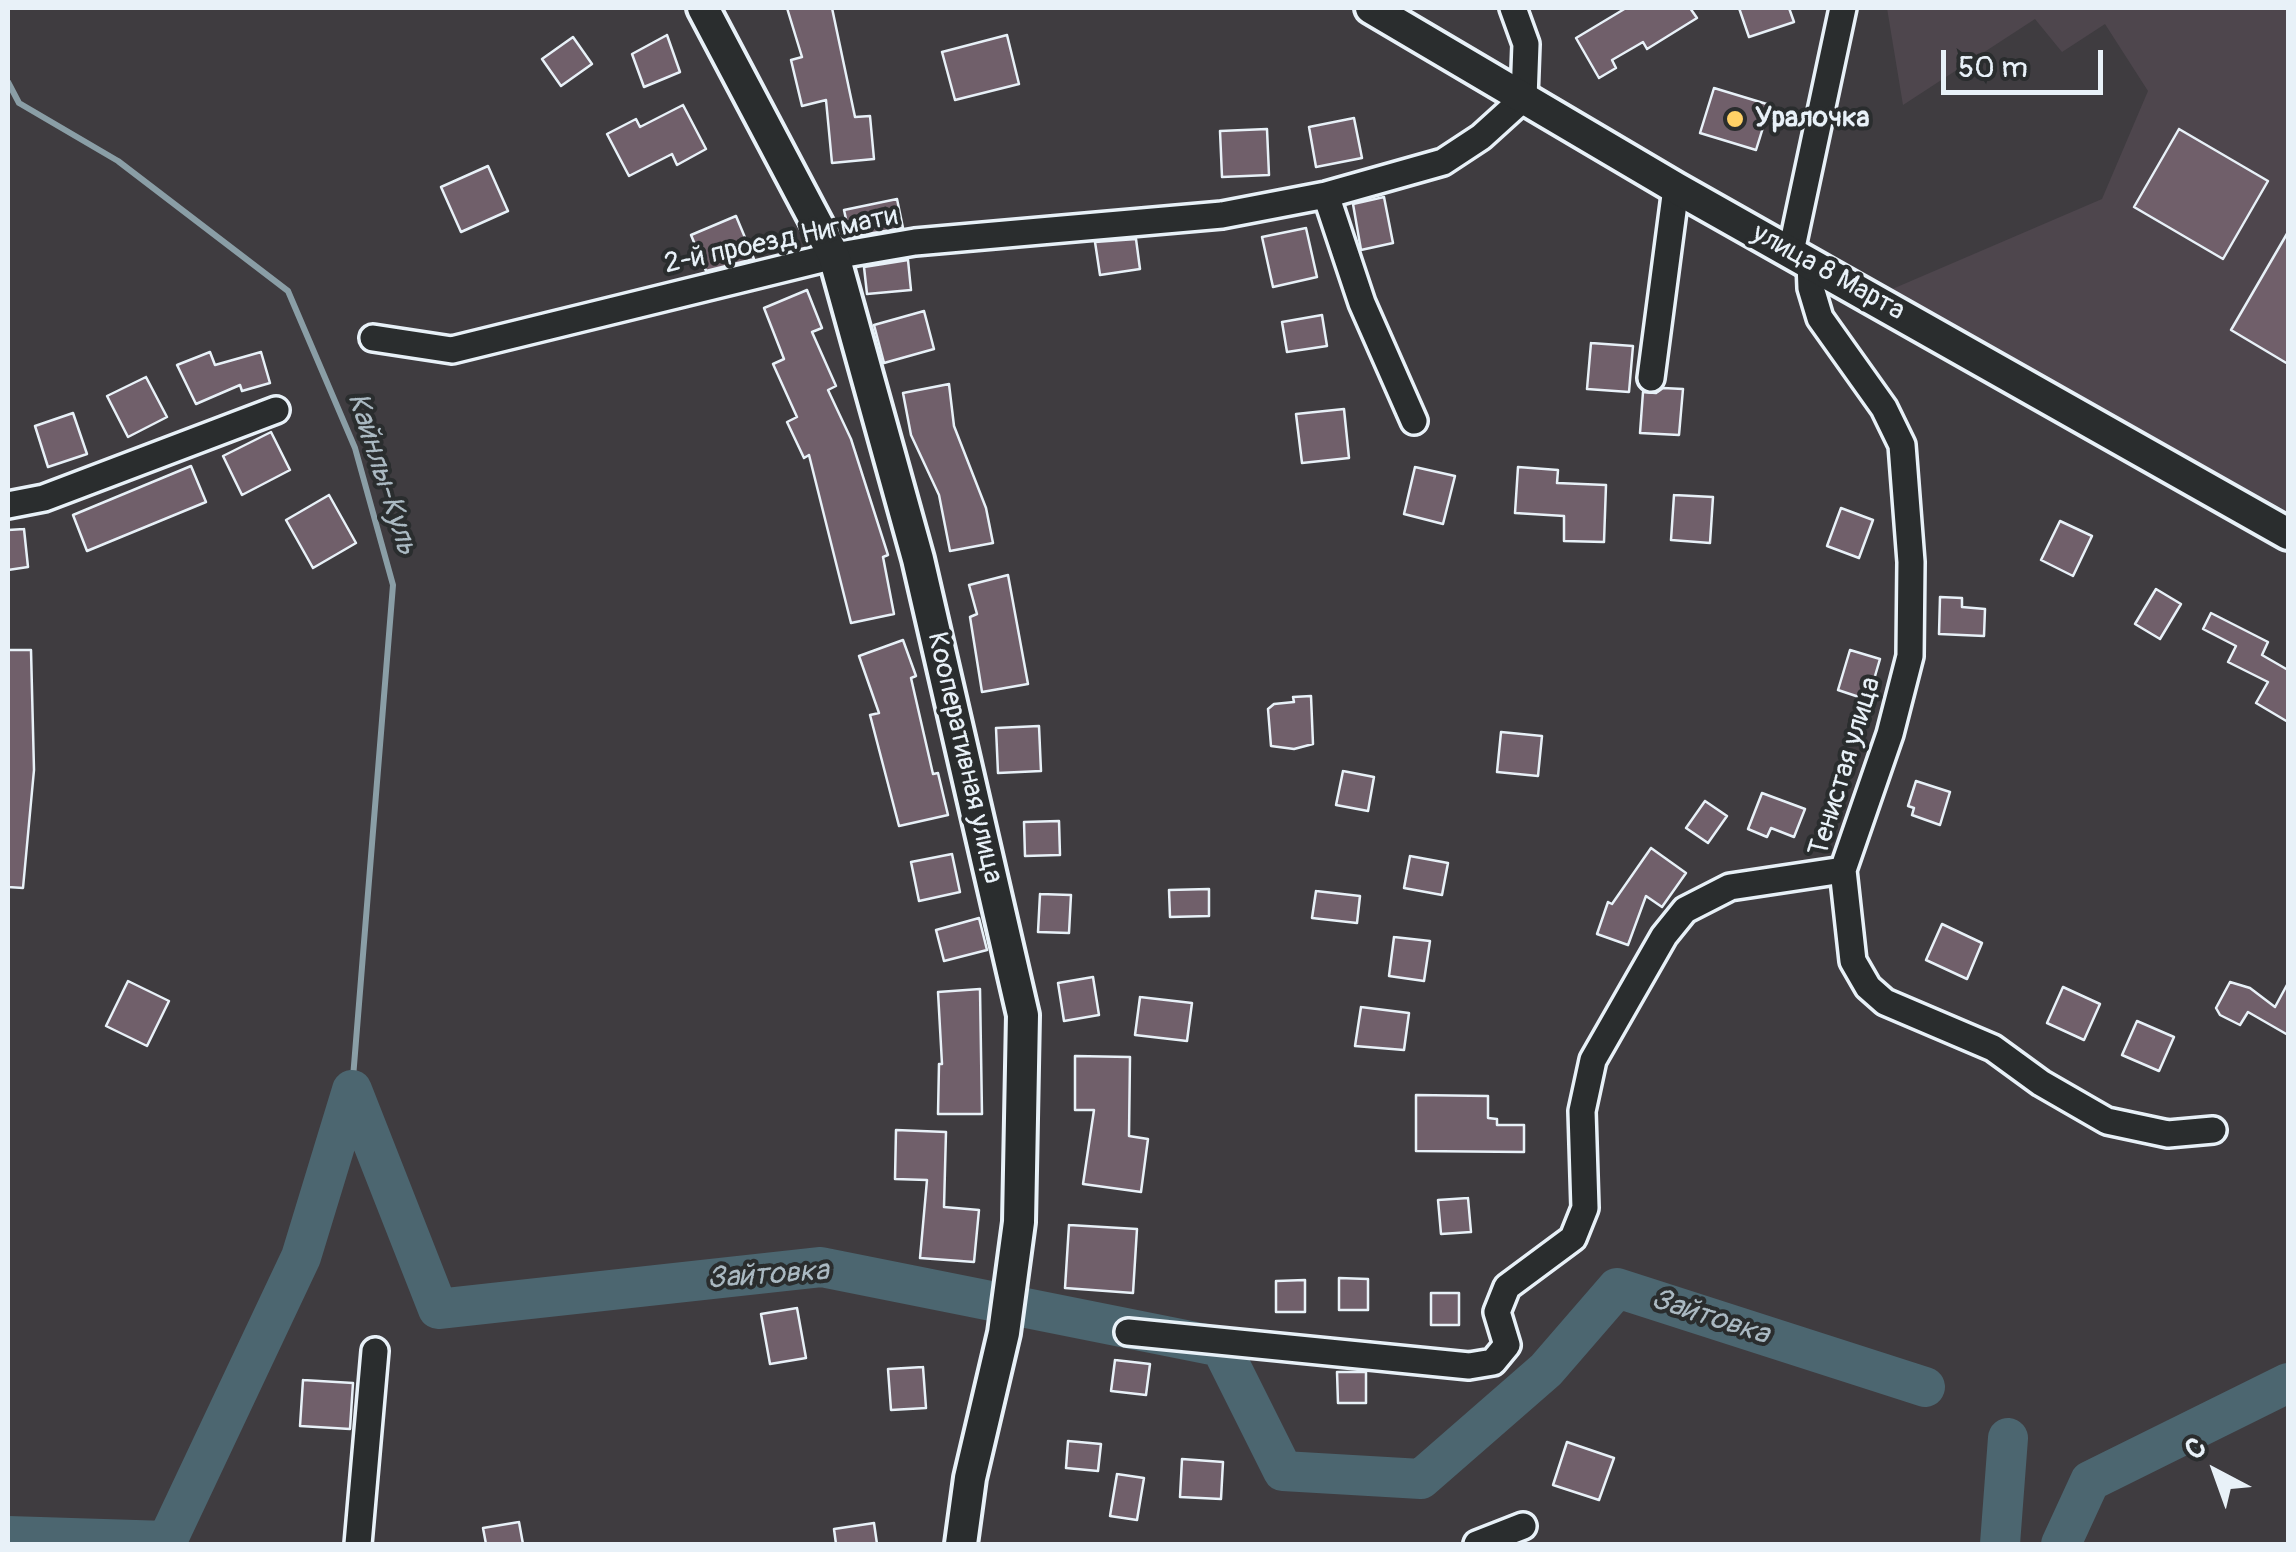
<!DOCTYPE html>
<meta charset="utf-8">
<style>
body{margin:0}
#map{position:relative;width:2296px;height:1552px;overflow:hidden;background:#3f3c40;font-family:Pangolin,sans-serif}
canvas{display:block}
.frame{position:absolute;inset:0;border:10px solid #e8f1f8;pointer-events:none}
.north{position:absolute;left:2166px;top:1422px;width:100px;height:100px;-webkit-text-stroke:8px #2a2d2e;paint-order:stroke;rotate:319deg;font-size:28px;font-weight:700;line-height:40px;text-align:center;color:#e8f1f8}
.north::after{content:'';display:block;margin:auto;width:35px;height:45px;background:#e8f1f8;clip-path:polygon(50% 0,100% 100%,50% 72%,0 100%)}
.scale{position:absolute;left:1941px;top:50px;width:162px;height:45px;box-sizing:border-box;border:5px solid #e8f1f8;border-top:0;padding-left:12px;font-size:30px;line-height:35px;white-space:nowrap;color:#e8f1f8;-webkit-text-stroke:8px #2a2d2e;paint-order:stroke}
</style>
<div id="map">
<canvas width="2296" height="1552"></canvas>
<div class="frame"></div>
<div class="north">С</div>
<div class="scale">50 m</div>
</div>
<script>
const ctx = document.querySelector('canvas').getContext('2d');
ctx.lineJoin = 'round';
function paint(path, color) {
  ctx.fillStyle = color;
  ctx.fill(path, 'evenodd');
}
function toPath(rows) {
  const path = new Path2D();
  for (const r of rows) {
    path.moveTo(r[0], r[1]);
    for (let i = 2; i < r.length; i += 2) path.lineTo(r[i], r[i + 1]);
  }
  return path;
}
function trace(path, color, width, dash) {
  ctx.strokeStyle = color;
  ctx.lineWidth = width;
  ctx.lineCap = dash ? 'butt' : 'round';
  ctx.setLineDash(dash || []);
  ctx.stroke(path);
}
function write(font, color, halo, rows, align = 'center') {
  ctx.font = font + ' Pangolin,sans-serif';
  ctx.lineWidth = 8;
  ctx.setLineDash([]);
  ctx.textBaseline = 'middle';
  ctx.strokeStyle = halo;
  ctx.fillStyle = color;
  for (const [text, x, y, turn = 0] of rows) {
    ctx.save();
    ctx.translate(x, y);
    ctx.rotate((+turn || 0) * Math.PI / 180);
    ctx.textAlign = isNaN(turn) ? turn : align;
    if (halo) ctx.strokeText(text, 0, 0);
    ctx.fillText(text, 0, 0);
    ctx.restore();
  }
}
paint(toPath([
 [1887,8,2288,8,2288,512,1890,290,2102,199,2148,91,2105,24,2062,52,2035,19,1903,105]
]), '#4e464d');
trace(toPath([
 [8,82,19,103,118,161,288,291,355,448,393,585,352,1090]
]), '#8a9ea6', 6);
trace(toPath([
 [8,1536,167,1541,301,1257,352,1090,438,1309,821,1267,1221,1347,1283,1471,1421,1479,1546,1370,1617,1288,1925,1387],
 [2000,1544,2008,1438],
 [2061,1544,2090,1481,2288,1383]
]), '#4c6670', 40);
const building = toPath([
 [787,8,832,8,855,117,870,116,874,159,832,163,826,100,802,106,791,60,802,57,787,8],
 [1626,8,1690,8,1697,18,1647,49,1643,42,1612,60,1616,68,1599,78,1576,38,1626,8],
 [1739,8,1789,8,1794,22,1749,37,1739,8],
 [667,35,680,72,644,87,632,54,667,35],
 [1007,35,1019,84,955,100,942,52,1007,35],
 [573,37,592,64,561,86,542,59,573,37],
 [1714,88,1770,105,1756,150,1700,133,1714,88],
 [683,105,706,149,677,165,672,154,629,176,607,134,636,119,640,127,683,105],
 [1354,118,1362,158,1316,167,1309,127,1354,118],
 [1267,129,1269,175,1222,177,1220,131,1267,129],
 [2179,129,2268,181,2223,259,2134,207,2179,129],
 [488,166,508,211,461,232,441,187,488,166],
 [1384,197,1393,243,1361,250,1353,204,1384,197],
 [897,199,903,228,850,237,844,210,897,199],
 [736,216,754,259,706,271,691,235,736,216],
 [1306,228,1317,277,1273,287,1262,237,1306,228],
 [2288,232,2288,364,2231,330,2288,232],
 [1136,239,1140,269,1100,275,1095,242,1136,239],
 [908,260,911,290,867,294,864,267,908,260],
 [807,290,822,328,812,332,836,386,828,390,851,439,888,555,883,557,894,614,851,623,809,455,804,458,787,422,797,417,773,364,784,359,764,308,807,290],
 [924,311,934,349,884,363,874,325,924,311],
 [1322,315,1327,346,1287,352,1282,322,1322,315],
 [1591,343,1633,346,1629,392,1587,389,1591,343],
 [210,352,215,365,261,352,270,383,242,391,240,385,196,404,177,365,210,352],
 [146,377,167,417,128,437,107,396,146,377],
 [949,384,954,426,986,508,993,543,950,551,939,495,911,435,903,393,949,384],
 [1663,388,1683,389,1679,435,1640,433,1643,392,1656,393,1663,388],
 [1344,409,1349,458,1302,463,1296,414,1344,409],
 [73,413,87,454,48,467,35,426,73,413],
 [271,432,290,470,242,495,223,456,271,432],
 [191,466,206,502,87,551,73,515,191,466],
 [1415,467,1455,476,1443,524,1404,514,1415,467],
 [1518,467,1558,470,1557,483,1606,485,1604,542,1564,541,1564,516,1515,513,1518,467],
 [329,495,356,543,313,568,286,520,329,495],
 [1674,495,1713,497,1710,543,1671,540,1674,495],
 [1841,508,1873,520,1859,558,1827,546,1841,508],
 [2060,521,2092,536,2073,576,2041,560,2060,521],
 [24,529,28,567,8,570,8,530,24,529],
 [1008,575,1028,684,982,692,970,617,977,614,969,585,1008,575],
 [2156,589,2181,604,2160,639,2135,624,2156,589],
 [1940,597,1962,598,1962,607,1985,609,1984,636,1939,634,1940,597],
 [2211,613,2268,642,2262,655,2288,670,2288,722,2256,703,2268,682,2228,662,2236,646,2203,629,2211,613],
 [903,640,916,676,911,678,933,774,938,773,948,815,899,826,870,715,879,713,859,656,903,640],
 [8,650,31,650,34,770,23,888,8,887,8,650],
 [1850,650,1880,659,1868,700,1838,690,1850,650],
 [1311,696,1313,744,1294,749,1271,746,1268,709,1274,704,1294,702,1293,697,1311,696],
 [1039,726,1041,771,998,773,996,728,1039,726],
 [1501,732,1542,736,1538,776,1497,772,1501,732],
 [1343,771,1374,777,1368,811,1336,805,1343,771],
 [1916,781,1950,792,1940,825,1912,815,1914,808,1908,806,1916,781],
 [1762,793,1805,809,1794,837,1771,828,1767,837,1748,829,1762,793],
 [1705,801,1727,816,1708,843,1686,828,1705,801],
 [1059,821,1060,855,1025,856,1024,822,1059,821],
 [1651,848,1686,873,1662,907,1646,896,1628,945,1597,934,1608,902,1612,904,1651,848],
 [952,854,960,892,919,901,911,862,952,854],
 [1410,856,1448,863,1442,895,1404,888,1410,856],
 [1209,889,1209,916,1170,917,1169,890,1209,889],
 [1316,891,1360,896,1357,923,1312,918,1316,891],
 [1040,894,1071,895,1069,933,1038,932,1040,894],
 [979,918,987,950,944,961,936,930,979,918],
 [1942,924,1982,943,1967,979,1926,960,1942,924],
 [1394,937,1430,941,1424,981,1389,976,1394,937],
 [1093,977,1099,1015,1064,1021,1058,983,1093,977],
 [128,981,169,1001,147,1046,106,1026,128,981],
 [2230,982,2250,988,2275,1007,2288,983,2288,1035,2248,1012,2240,1025,2220,1015,2216,1008,2230,982],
 [2063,987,2100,1004,2084,1040,2047,1023,2063,987],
 [980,989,982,1114,938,1114,939,1064,942,1064,938,992,980,989],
 [1140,997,1192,1003,1187,1041,1135,1035,1140,997],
 [1361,1007,1409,1013,1404,1050,1355,1046,1361,1007],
 [2137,1021,2174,1037,2159,1071,2122,1055,2137,1021],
 [1075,1056,1130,1057,1129,1136,1148,1139,1141,1192,1083,1184,1094,1110,1075,1110,1075,1056],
 [1416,1095,1488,1096,1488,1118,1497,1119,1497,1125,1524,1125,1524,1152,1416,1151,1416,1095],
 [896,1130,946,1132,944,1207,979,1210,974,1262,920,1258,927,1180,895,1179,896,1130],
 [1468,1198,1471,1232,1441,1234,1438,1200,1468,1198],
 [1069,1225,1137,1229,1133,1293,1065,1288,1069,1225],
 [1339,1278,1368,1279,1368,1310,1339,1310,1339,1278],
 [1305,1280,1305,1312,1276,1312,1276,1281,1305,1280],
 [1431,1293,1459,1293,1459,1325,1431,1325,1431,1293],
 [797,1308,806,1358,770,1364,761,1314,797,1308],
 [1115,1360,1150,1364,1146,1395,1111,1391,1115,1360],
 [923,1367,926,1408,891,1410,888,1369,923,1367],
 [1337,1372,1366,1372,1366,1403,1338,1403,1337,1372],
 [303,1380,353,1383,350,1429,300,1426,303,1380],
 [1068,1441,1101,1444,1098,1471,1066,1468,1068,1441],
 [1567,1442,1614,1458,1599,1500,1553,1485,1567,1442],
 [1182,1459,1223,1462,1221,1499,1180,1497,1182,1459],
 [1117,1474,1144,1478,1137,1520,1110,1516,1117,1474],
 [519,1522,523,1544,486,1544,483,1528,519,1522],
 [874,1523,877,1544,836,1544,834,1529,874,1523]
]);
paint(building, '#705f6a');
trace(building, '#e8f1f8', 2.5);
const minor = toPath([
 [1326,195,1362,303,1414,421],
 [1791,252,1843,8],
 [1810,263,1811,288,1820,318,1884,408,1902,445,1911,562,1910,656,1890,734,1843,870,1853,961,1868,987,1885,1002,1993,1048,2041,1083,2107,1121,2168,1134,2213,1130],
 [373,338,452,350,834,256,915,242,1222,215,1326,195,1443,162,1481,137,1524,98,1526,44,1513,8],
 [1651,378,1676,188],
 [8,505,44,498,276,410],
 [1128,1332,1469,1366,1493,1362,1507,1345,1497,1312,1507,1287,1573,1238,1585,1208,1582,1111,1593,1060,1664,936,1685,910,1730,887,1843,870],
 [358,1544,375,1351],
 [1477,1544,1523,1526]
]);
const major = toPath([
 [703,8,834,256,918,559,1023,1015,1019,1222,1004,1333,970,1478,961,1544],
 [1371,8,1676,188,2288,534]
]);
trace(minor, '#e8f1f8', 32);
trace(major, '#e8f1f8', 38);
trace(minor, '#2a2d2e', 25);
trace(major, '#2a2d2e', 30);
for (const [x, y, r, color] of [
 [1735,119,10,"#ffd166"]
]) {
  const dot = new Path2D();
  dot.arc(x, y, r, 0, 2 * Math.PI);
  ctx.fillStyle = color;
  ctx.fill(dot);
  trace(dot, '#2a2d2e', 4);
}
write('bold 28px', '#e8f1f8', '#2a2d2e', [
 ["Уралочка",1755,119]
], 'left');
write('28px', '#e8f1f8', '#2a2d2e', [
 ["2-й проезд Нигмати",781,241,-12],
 ["улица 8 Марта",1828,273,29],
 ["Кооперативная улица",964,758,77],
 ["Тенистая улица",1846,767,-73]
]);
write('italic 30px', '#aab9c2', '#2a2d2e', [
 ["Кайнлы-Куль",381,474,72],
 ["Зайтовка",768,1276,-4],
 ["Зайтовка",1710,1318,18]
]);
</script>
